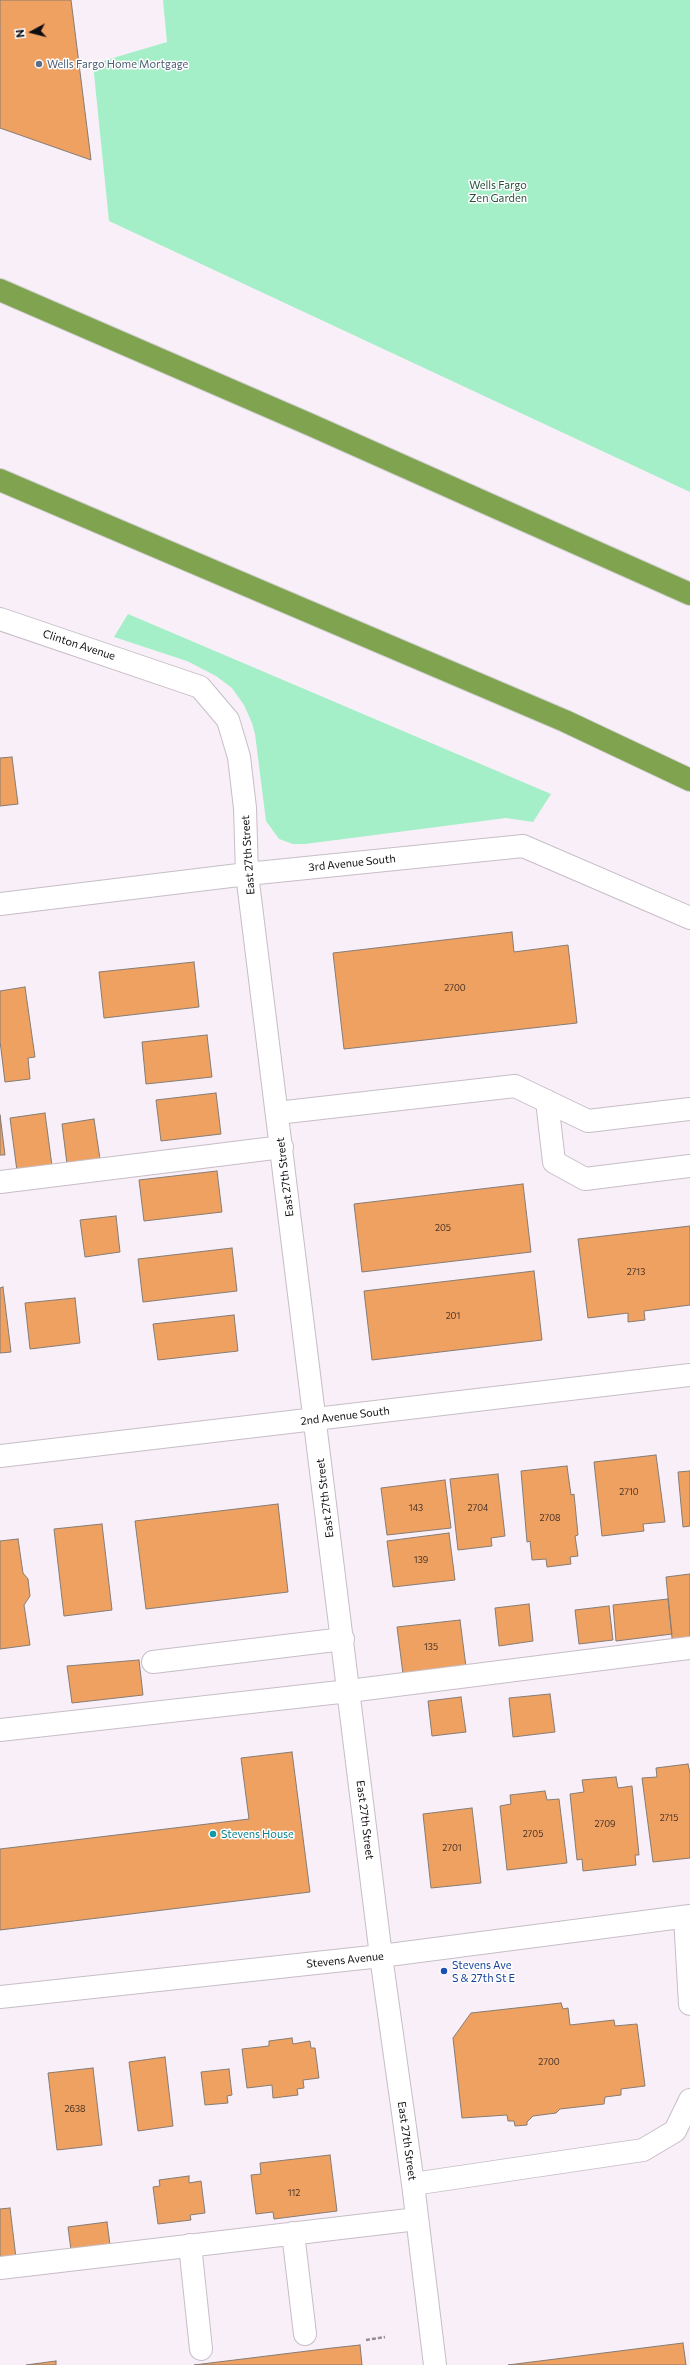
<!DOCTYPE html>
<style>
body{margin:0}
#map{position:relative;width:690px;height:2365px;overflow:hidden;background:#f8eff8;font-family:Commissioner,sans-serif}
canvas{display:block}
.north{position:absolute;left:12px;top:12px;width:40px;height:40px;-webkit-text-stroke:3px #fff;paint-order:stroke;rotate:263deg;font-size:11px;font-weight:700;line-height:16px;text-align:center;color:#100d11}
.north::after{content:'';display:block;margin:auto;width:14px;height:18px;background:#100d11;clip-path:polygon(50% 0,100% 100%,50% 72%,0 100%)}
</style>
<div id="map">
<canvas width="690" height="2365"></canvas>
<div class="north">N</div>
</div>
<script>
const ctx = document.querySelector('canvas').getContext('2d');
ctx.lineJoin = 'round';
function paint(path, color) {
  ctx.fillStyle = color;
  ctx.fill(path, 'evenodd');
}
function toPath(rows) {
  const path = new Path2D();
  for (const r of rows) {
    path.moveTo(r[0], r[1]);
    for (let i = 2; i < r.length; i += 2) path.lineTo(r[i], r[i + 1]);
  }
  return path;
}
function trace(path, color, width, dash) {
  ctx.strokeStyle = color;
  ctx.lineWidth = width;
  ctx.lineCap = dash ? 'butt' : 'round';
  ctx.setLineDash(dash || []);
  ctx.stroke(path);
}
function write(font, color, halo, rows, align = 'center') {
  ctx.font = font + ' Commissioner,sans-serif';
  ctx.lineWidth = 3;
  ctx.setLineDash([]);
  ctx.textBaseline = 'middle';
  ctx.strokeStyle = halo;
  ctx.fillStyle = color;
  for (const [text, x, y, turn = 0] of rows) {
    ctx.save();
    ctx.translate(x, y);
    ctx.rotate((+turn || 0) * Math.PI / 180);
    ctx.textAlign = isNaN(turn) ? turn : align;
    if (halo) ctx.strokeText(text, 0, 0);
    ctx.fillText(text, 0, 0);
    ctx.restore();
  }
}
paint(toPath([
 [163,0,690,0,690,492,109,221,93,64,167,42],
 [128,614,551,794,533,822,506,818,305,844,293,844,279,839,266,821,255,734,252,723,244,705,232,688,216,676,187,661,114,637]
]), '#a4efc7');
const building = toPath([
 [0,0,71,0,91,160,0,128,0,0],
 [12,757,18,804,0,806,0,758,12,757],
 [512,932,514,952,568,945,577,1023,344,1049,333,953,512,932],
 [194,962,199,1007,104,1018,99,972,194,962],
 [25,987,35,1057,28,1058,30,1079,5,1082,0,1041,0,991,25,987],
 [207,1035,212,1077,146,1084,142,1042,207,1035],
 [216,1093,221,1134,161,1141,156,1100,216,1093],
 [45,1113,52,1166,17,1171,10,1118,45,1113],
 [0,1115,5,1155,0,1155,0,1115],
 [94,1119,100,1159,67,1164,62,1124,94,1119],
 [217,1171,222,1212,144,1221,139,1180,217,1171],
 [523,1184,531,1252,362,1272,354,1204,523,1184],
 [116,1216,120,1252,85,1257,80,1220,116,1216],
 [690,1226,690,1305,644,1311,645,1320,628,1322,628,1313,588,1318,578,1239,690,1226],
 [232,1248,237,1291,143,1302,138,1259,232,1248],
 [534,1271,542,1340,372,1360,364,1291,534,1271],
 [3,1287,11,1352,0,1353,0,1288,3,1287],
 [75,1298,80,1343,30,1349,25,1303,75,1298],
 [234,1315,238,1351,158,1360,153,1324,234,1315],
 [656,1455,665,1522,643,1524,644,1531,602,1536,594,1462,656,1455],
 [567,1466,571,1495,574,1494,578,1535,575,1536,578,1556,570,1557,571,1564,547,1567,546,1559,532,1560,530,1541,527,1542,521,1471,567,1466],
 [690,1471,690,1526,683,1527,678,1472,690,1471],
 [498,1474,505,1536,491,1538,492,1546,458,1550,450,1479,498,1474],
 [445,1480,451,1528,387,1535,381,1488,445,1480],
 [278,1504,288,1592,146,1609,135,1521,278,1504],
 [102,1524,112,1610,64,1616,54,1529,102,1524],
 [449,1533,455,1580,393,1587,387,1541,449,1533],
 [18,1539,23,1573,28,1579,30,1596,24,1605,30,1645,0,1649,0,1541,18,1539],
 [690,1574,690,1646,673,1648,666,1577,690,1574],
 [668,1599,672,1634,616,1641,613,1605,668,1599],
 [529,1604,533,1641,499,1646,495,1608,529,1604],
 [609,1606,613,1640,579,1644,575,1610,609,1606],
 [460,1620,466,1667,403,1674,397,1627,460,1620],
 [139,1660,143,1695,72,1703,67,1666,139,1660],
 [550,1694,555,1732,513,1737,509,1698,550,1694],
 [461,1697,466,1732,432,1736,428,1701,461,1697],
 [292,1752,310,1892,0,1930,0,1849,249,1819,241,1758,292,1752],
 [688,1764,690,1773,690,1858,653,1862,642,1778,657,1777,656,1768,688,1764],
 [616,1777,618,1788,632,1786,639,1855,635,1855,636,1865,583,1871,582,1859,577,1860,570,1794,584,1792,582,1780,616,1777],
 [545,1791,547,1800,559,1799,567,1863,507,1870,500,1806,511,1804,510,1795,545,1791],
 [472,1808,481,1883,431,1888,423,1814,472,1808],
 [561,2003,563,2009,568,2008,570,2025,614,2020,615,2026,637,2024,645,2086,621,2089,621,2095,605,2097,604,2104,560,2109,556,2113,533,2116,527,2122,527,2125,515,2126,514,2121,508,2121,507,2115,462,2118,453,2038,471,2013,561,2003],
 [292,2038,293,2044,310,2041,311,2048,315,2048,319,2078,303,2080,304,2088,297,2089,298,2095,273,2098,272,2085,247,2088,242,2049,269,2046,269,2041,292,2038],
 [165,2057,173,2126,138,2131,129,2062,165,2057],
 [93,2068,102,2145,57,2150,48,2073,93,2068],
 [229,2069,232,2095,227,2096,228,2103,205,2105,201,2072,229,2069],
 [330,2155,337,2211,274,2219,273,2212,256,2214,251,2175,261,2174,260,2163,330,2155],
 [189,2176,189,2183,201,2181,205,2213,190,2215,191,2220,158,2224,153,2187,160,2186,159,2180,189,2176],
 [10,2208,16,2258,0,2260,0,2209,10,2208],
 [107,2222,110,2245,71,2250,68,2227,107,2222],
 [683,2343,686,2365,508,2365,683,2343],
 [360,2345,362,2365,194,2365,332,2348,360,2345],
 [56,2361,56,2365,26,2365,56,2361]
]);
paint(building, '#efa162');
trace(building, '#867c74', 1);
const minor = toPath([
 [0,619,200,687,228,720,239,757,245,808,247,874,381,1956,413,2184,435,2365],
 [0,904,247,874,523,846,690,918],
 [547,1101,554,1162,585,1179,690,1166],
 [277,1113,515,1086,588,1121,690,1109],
 [0,1182,282,1147],
 [0,1456,690,1375],
 [153,1662,343,1639],
 [0,1730,349,1691,690,1648],
 [685,1917,690,2004],
 [0,1997,381,1956,690,1916],
 [413,2184,643,2150,675,2131,690,2100],
 [293,2233,305,2334],
 [190,2245,201,2349],
 [0,2268,417,2219]
]);
const highway = toPath([
 [0,290,311,425,690,594],
 [0,480,565,721,690,780]
]);
trace(minor, '#c7bec7', 24);
trace(highway, '#cfcfcf', 24);
trace(toPath([
 [366,2340,385,2337]
]), '#938d94', 2.5, [4, 2]);
trace(minor, '#fff', 22);
trace(highway, '#7fa34f', 22);
for (const [x, y, r, color] of [
 [39,64,4,"#5c6f8a"],
 [213,1834,4,"#0f9aa8"],
 [444,1971,4,"#1a4fb4"]
]) {
  const dot = new Path2D();
  dot.arc(x, y, r, 0, 2 * Math.PI);
  ctx.fillStyle = color;
  ctx.fill(dot);
  trace(dot, '#fff', 1.5);
}
write('9px', '#483225', null, [
 ["2700",455,988],
 ["205",443,1228],
 ["2713",636,1272],
 ["201",453,1316],
 ["2710",629,1492],
 ["143",416,1508],
 ["2704",478,1508],
 ["2708",550,1518],
 ["139",421,1560],
 ["135",431,1647],
 ["2715",669,1818],
 ["2709",605,1824],
 ["2705",533,1834],
 ["2701",452,1848],
 ["2700",549,2062],
 ["2638",75,2109],
 ["112",294,2193]
]);
write('11px', '#4e5e75', '#fff', [
 ["Wells Fargo Home Mortgage",47,64]
], 'left');
write('11px', '#27523d', '#fff', [
 ["Wells Fargo",498,185],
 ["Zen Garden",498,198]
]);
write('11px', '#100d11', '#fff', [
 ["Clinton Avenue",79,645,18],
 ["East 27th Street",248,855,-94],
 ["3rd Avenue South",352,863,-6],
 ["East 27th Street",285,1177,-97],
 ["2nd Avenue South",345,1416,-7],
 ["East 27th Street",325,1498,-97],
 ["East 27th Street",365,1820,83],
 ["Stevens Avenue",345,1960,-6],
 ["East 27th Street",407,2141,82]
]);
write('11px', '#0d838f', '#fff', [
 ["Stevens House",221,1834]
], 'left');
write('11px', '#164399', '#fff', [
 ["Stevens Ave",452,1965],
 ["S & 27th St E",452,1978]
], 'left');
</script>
